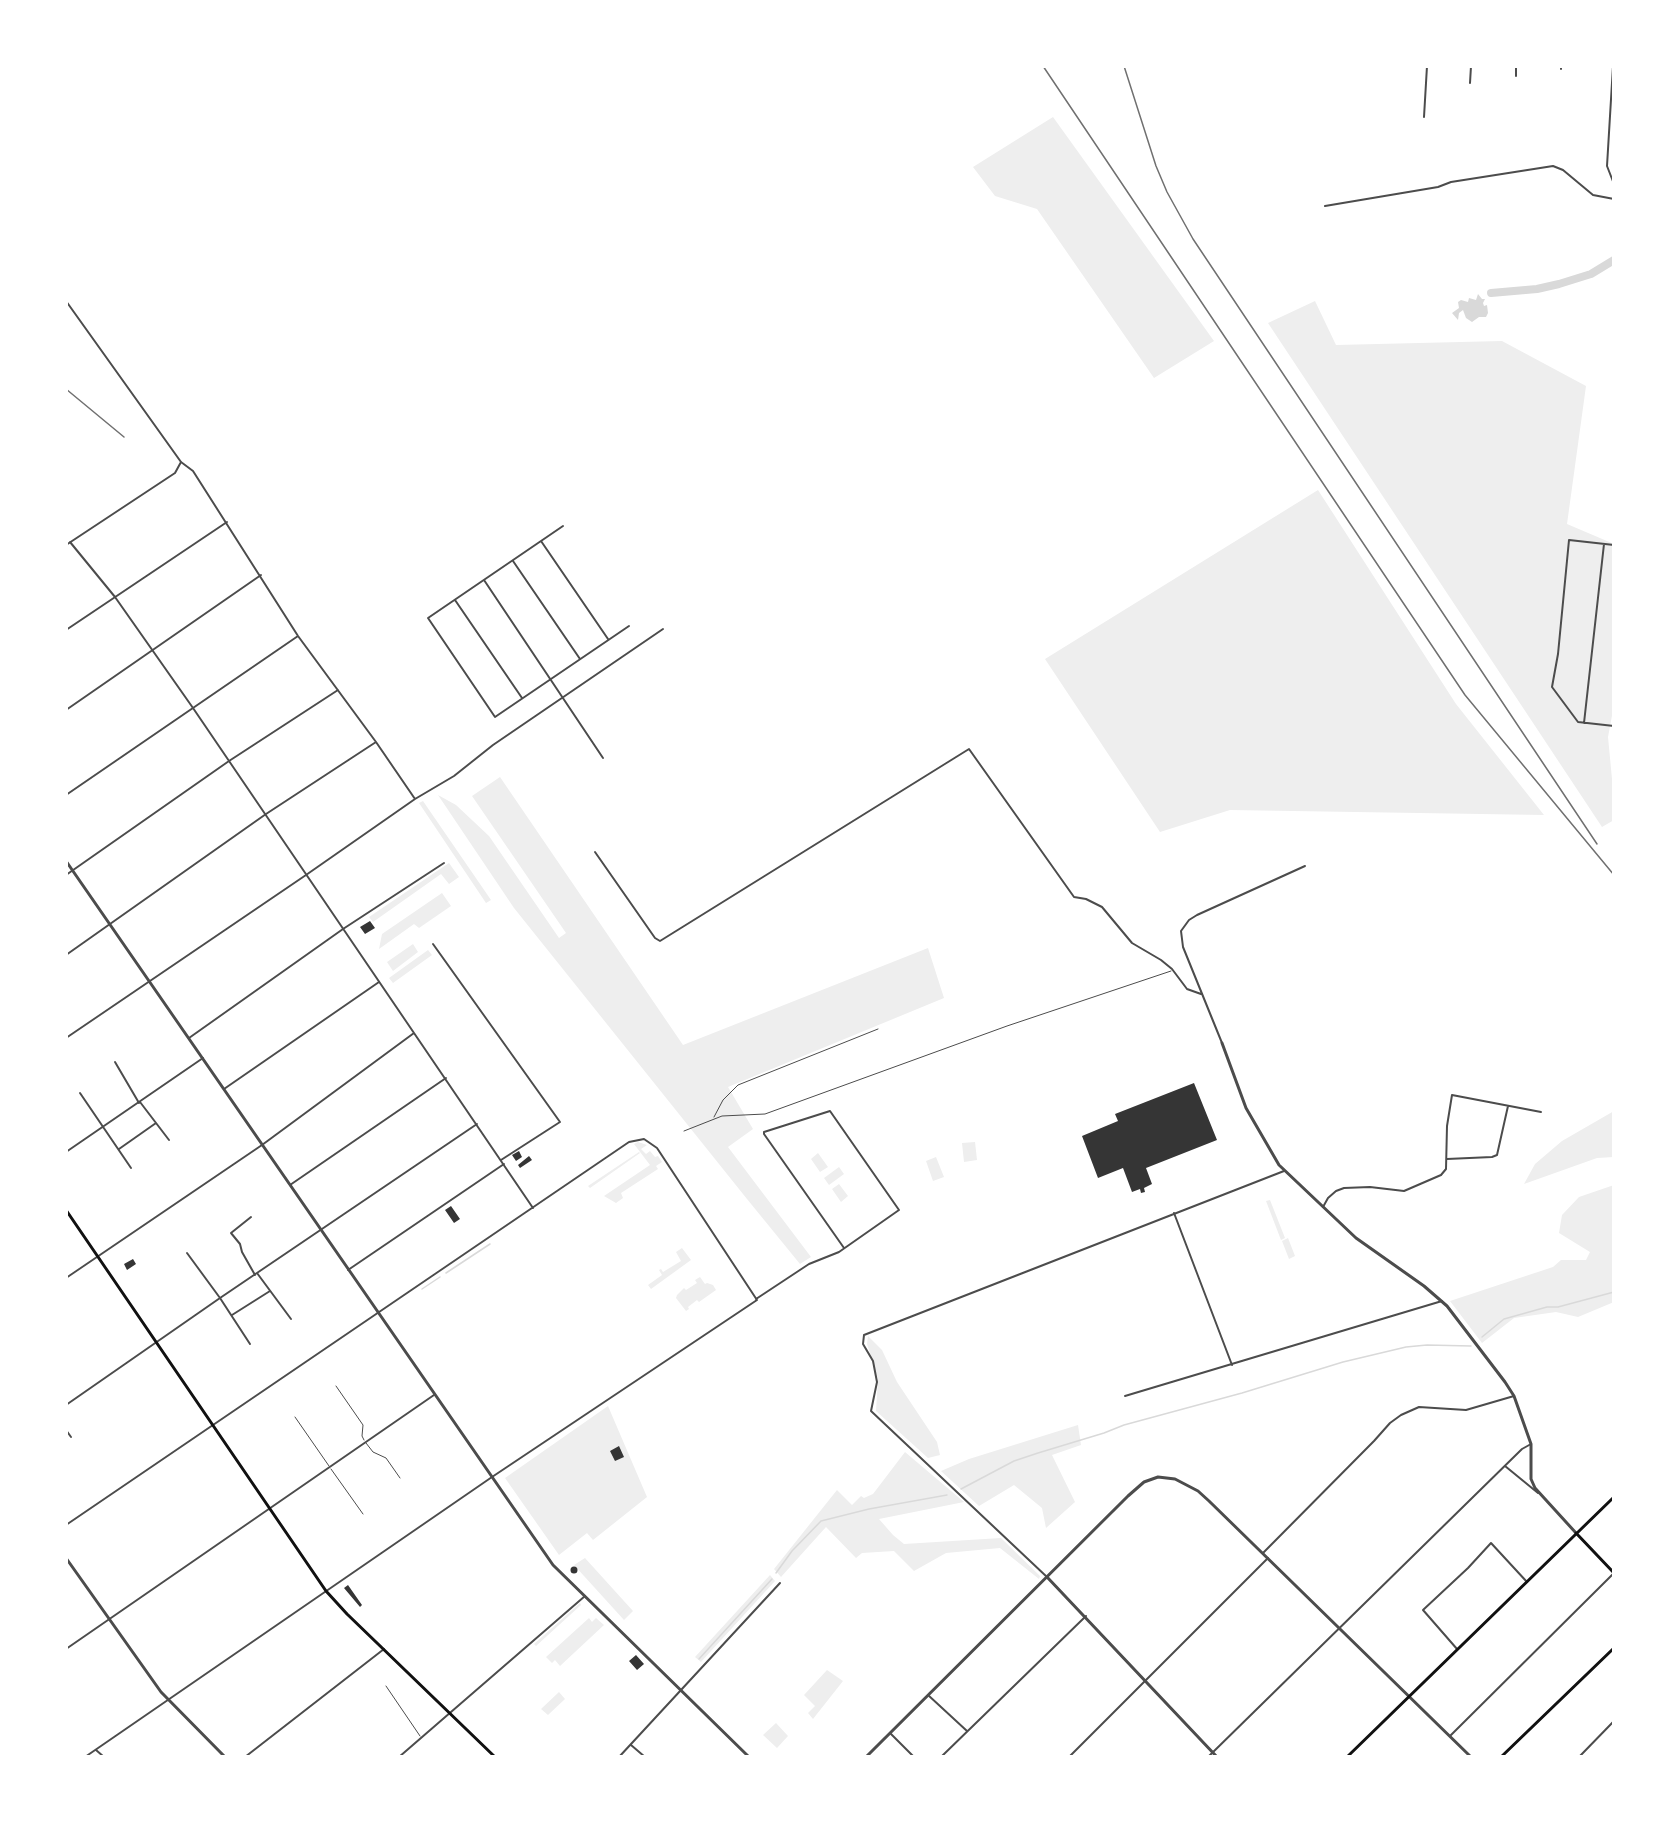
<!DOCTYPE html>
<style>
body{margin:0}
#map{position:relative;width:1680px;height:1823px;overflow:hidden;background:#fff;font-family:"Exo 2",sans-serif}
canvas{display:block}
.frame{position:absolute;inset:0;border:68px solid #fff;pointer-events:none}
</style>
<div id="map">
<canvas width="1680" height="1823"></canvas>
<div class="frame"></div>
</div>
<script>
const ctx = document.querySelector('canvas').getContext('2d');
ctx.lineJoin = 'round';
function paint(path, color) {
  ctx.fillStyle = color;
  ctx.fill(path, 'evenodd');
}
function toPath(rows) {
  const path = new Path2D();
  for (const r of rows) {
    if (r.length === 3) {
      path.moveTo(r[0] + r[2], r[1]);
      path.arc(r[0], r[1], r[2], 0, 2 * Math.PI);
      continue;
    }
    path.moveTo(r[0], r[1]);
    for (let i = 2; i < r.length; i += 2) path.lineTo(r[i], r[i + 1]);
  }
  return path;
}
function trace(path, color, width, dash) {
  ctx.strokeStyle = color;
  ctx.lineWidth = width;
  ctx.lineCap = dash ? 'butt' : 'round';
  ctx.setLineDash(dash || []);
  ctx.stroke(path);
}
paint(toPath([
 [1053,117,1214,341,1154,378,1037,209,995,196,973,167],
 [1315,301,1336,345,1502,341,1586,386,1567,524,1614,544,1614,705,1608,737,1614,800,1614,820,1602,827,1268,323],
 [1318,490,1456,704,1544,815,1230,810,1160,832,1045,659],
 [500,777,683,1045,928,948,944,998,728,1087,753,1129,728,1147,811,1257,800,1264,747,1199,514,908,438,795,456,805,489,836,559,938,566,933,472,796],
 [423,801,491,900,486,903,419,803],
 [449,863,459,877,449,884,441,874,373,922,369,917],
 [442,893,451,906,419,928,414,924,379,949,382,934],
 [413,944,418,952,393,971,387,962],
 [428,950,432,955,393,983,389,978],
 [1614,1111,1614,1157,1597,1158,1524,1184,1535,1164,1562,1141],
 [638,1142,647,1145,641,1149,646,1154,650,1151,655,1157,658,1156,662,1162,656,1166,658,1169,621,1193,623,1198,616,1203,604,1196,650,1165,634,1144],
 [975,1142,977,1160,964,1162,962,1143],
 [639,1152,640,1153,590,1188,588,1186],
 [818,1153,828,1167,820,1172,811,1159],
 [936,1157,944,1177,933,1181,926,1161],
 [839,1167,844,1174,829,1185,824,1178],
 [839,1184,848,1196,841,1202,832,1189],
 [1614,1185,1614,1302,1578,1317,1556,1312,1514,1318,1482,1343,1450,1301,1553,1267,1561,1260,1586,1260,1590,1252,1559,1233,1562,1215,1579,1197],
 [1270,1200,1285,1238,1281,1240,1266,1201],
 [1288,1238,1295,1256,1289,1259,1282,1241],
 [682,1248,691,1260,651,1289,648,1285,662,1275,659,1270,661,1269,663,1272,681,1261,676,1252],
 [700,1277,705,1284,707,1283,713,1285,716,1290,699,1302,697,1300,688,1307,689,1309,686,1311,676,1298,677,1295,684,1288,686,1290,697,1283,695,1280],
 [868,1336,882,1350,897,1382,937,1442,940,1455,928,1458,876,1411,878,1379,867,1344],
 [608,1406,647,1497,593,1540,587,1533,559,1555,505,1478],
 [1078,1425,1081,1445,1052,1455,1075,1502,1046,1528,1042,1508,1014,1485,979,1506,941,1471,969,1459],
 [905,1452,964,1502,879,1519,893,1535,904,1544,1001,1538,1040,1576,1039,1579,1000,1548,946,1553,914,1571,894,1551,862,1553,856,1558,826,1527,781,1577,774,1569,837,1490,852,1505,861,1496,864,1498,873,1494],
 [585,1558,633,1611,624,1620,574,1565],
 [770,1575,775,1581,701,1662,695,1657],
 [580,1603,581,1605,536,1646,534,1644],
 [589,1618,592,1622,596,1618,604,1625,560,1666,555,1660,552,1663,546,1657],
 [827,1670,843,1681,813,1719,808,1713,815,1706,804,1695],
 [559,1692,565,1699,548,1715,541,1709],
 [776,1723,788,1736,777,1748,763,1735]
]), '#eee');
paint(toPath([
 [1478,294,1482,299,1485,299,1483,303,1484,306,1487,305,1488,313,1486,317,1479,317,1472,322,1466,318,1463,310,1459,313,1458,320,1452,313,1459,308,1458,302,1461,300,1468,302,1469,298,1476,300]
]), '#d9d9d9');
trace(toPath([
 [446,1273,490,1244],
 [422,1289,440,1277],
 [1482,1337,1504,1319,1547,1307,1558,1307,1614,1292],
 [961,1489,1014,1461,1038,1453,1104,1433,1124,1425,1242,1393,1343,1362,1406,1347,1427,1345,1471,1346],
 [776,1573,792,1551,821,1521,869,1509,947,1495],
 [699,1659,772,1579]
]), '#d9d9d9', 1.5);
trace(toPath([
 [1491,293,1537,289,1559,284,1591,274,1614,260]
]), '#d9d9d9', 8);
paint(toPath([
 [370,921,375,928,365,934,360,927],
 [1194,1083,1217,1140,1146,1168,1152,1184,1144,1188,1145,1192,1141,1193,1140,1189,1132,1192,1123,1168,1098,1178,1082,1136,1118,1121,1115,1114],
 [519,1151,522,1157,516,1161,512,1155],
 [529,1156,532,1160,520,1168,518,1165],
 [451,1206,460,1219,454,1223,445,1210],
 [133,1259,136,1264,127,1270,124,1264],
 [619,1446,624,1457,615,1461,610,1451],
 [574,1570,3.5],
 [348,1585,362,1605,360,1607,344,1588],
 [636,1655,644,1664,637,1670,629,1661]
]), '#353535');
trace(toPath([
 [714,1117,723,1100,738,1085,878,1029],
 [684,1131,722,1116,765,1114,1007,1026,1171,971],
 [336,1386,363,1425,362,1436,364,1440],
 [295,1417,329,1466],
 [366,1443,373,1452,386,1458,400,1478],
 [331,1469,363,1514],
 [386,1686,420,1736]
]), '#4c4c4c', 1);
trace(toPath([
 [1613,66,1607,166,1614,184],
 [1561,69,1561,66],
 [1516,76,1516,66],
 [1470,83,1471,66],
 [1424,117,1427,66],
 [1325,206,1438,187,1451,182,1553,166,1563,170,1593,195,1614,199],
 [66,301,181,462,193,471,298,636,376,742,415,799],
 [563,526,428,618,495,717,629,626],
 [541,541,608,639],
 [70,542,115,597,193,708,533,1208],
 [66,545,175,473,181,462],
 [1614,545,1569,540,1558,654,1552,687,1578,722,1614,726],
 [513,561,580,659],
 [484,580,603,758],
 [455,600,522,698],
 [66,630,227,522],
 [66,710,261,575],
 [1584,723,1604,544],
 [66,795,298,636],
 [595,852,655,938,660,941,969,749,1074,897,1086,899,1102,907,1132,943,1161,960,1172,969,1187,989,1201,994],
 [66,875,229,761,338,690],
 [433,944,560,1122,501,1160],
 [66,955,266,814,376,742],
 [66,1038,306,875,415,799,454,776,493,745,663,629],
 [189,1038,343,929,444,863],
 [1222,1043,1183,947,1181,931,1189,920,1197,915,1305,866],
 [115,1062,139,1103],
 [224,1089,379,982],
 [80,1093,131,1168],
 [140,1102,169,1140],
 [119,1149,156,1123],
 [66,1152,203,1058],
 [1447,1159,1492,1157,1497,1155,1508,1106],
 [290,1185,446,1078],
 [1323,1207,1328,1198,1336,1191,1344,1188,1370,1187,1404,1191,1441,1175,1446,1169,1447,1126,1452,1095,1541,1112],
 [1174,1213,1232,1365],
 [251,1217,231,1233,240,1244,242,1252,255,1275],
 [187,1253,220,1298,250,1344],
 [348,1270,504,1164],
 [257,1273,291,1319],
 [66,1278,262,1145,414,1033],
 [756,1299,809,1264,839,1252,899,1210,830,1111,764,1132,764,1134,844,1248],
 [232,1315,270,1291],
 [1125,1396,1442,1301],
 [66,1405,220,1298,477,1124],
 [66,1430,71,1437],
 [1505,1466,1538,1493],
 [66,1525,629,1142,644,1139,657,1148,757,1300,492,1477,85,1757],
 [1263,1553,1374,1441,1390,1423,1401,1415,1419,1407,1466,1410,1514,1396],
 [1047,1577,871,1411,877,1382,873,1361,863,1344,864,1335,1284,1171],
 [66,1649,434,1395],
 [1457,1649,1423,1610,1468,1568,1491,1543,1527,1582],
 [928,1695,967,1731],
 [890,1733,914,1757],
 [1450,1736,1614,1573],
 [631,1745,645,1757],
 [96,1750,104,1757],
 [245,1757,384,1649],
 [399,1757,585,1596],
 [619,1757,780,1583],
 [941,1757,1086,1616],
 [1069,1757,1268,1558],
 [1208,1757,1522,1449,1531,1444],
 [1579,1757,1614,1721]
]), '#4c4c4c', 2);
trace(toPath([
 [66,861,553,1565,749,1757],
 [1222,1043,1246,1108,1279,1165,1356,1238,1424,1286,1447,1306,1505,1382,1514,1396,1531,1444,1531,1479,1535,1488,1576,1533],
 [66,1558,161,1692,225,1757],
 [1047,1577,1217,1757],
 [866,1757,1128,1496,1144,1482,1158,1477,1175,1479,1198,1491,1209,1501,1471,1757]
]), '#4c4c4c', 3);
trace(toPath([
 [66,1210,326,1591,347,1614,495,1757],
 [1576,1533,1614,1573],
 [1347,1757,1614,1497],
 [1501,1757,1614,1648]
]), '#111', 3);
trace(toPath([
 [1043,66,1465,695,1614,875],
 [1124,66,1156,166,1167,192,1193,239,1597,844],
 [66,389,124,437]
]), '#707070', 1.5);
</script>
